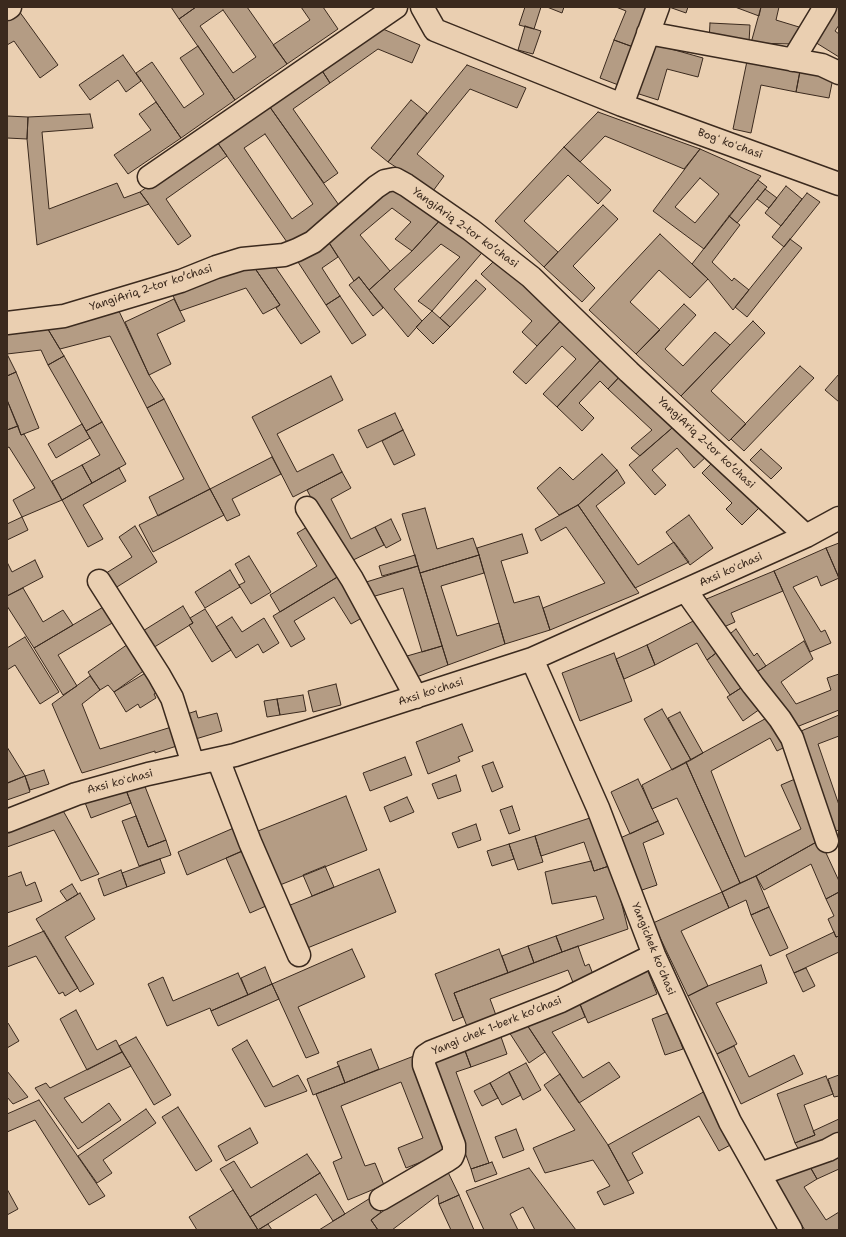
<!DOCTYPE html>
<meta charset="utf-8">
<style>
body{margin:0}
#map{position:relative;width:846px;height:1237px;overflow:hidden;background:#eacfb1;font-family:"Shantell Sans",sans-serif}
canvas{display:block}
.frame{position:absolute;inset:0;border:8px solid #3b2a1e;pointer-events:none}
</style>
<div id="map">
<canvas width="846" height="1237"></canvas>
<div class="frame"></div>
</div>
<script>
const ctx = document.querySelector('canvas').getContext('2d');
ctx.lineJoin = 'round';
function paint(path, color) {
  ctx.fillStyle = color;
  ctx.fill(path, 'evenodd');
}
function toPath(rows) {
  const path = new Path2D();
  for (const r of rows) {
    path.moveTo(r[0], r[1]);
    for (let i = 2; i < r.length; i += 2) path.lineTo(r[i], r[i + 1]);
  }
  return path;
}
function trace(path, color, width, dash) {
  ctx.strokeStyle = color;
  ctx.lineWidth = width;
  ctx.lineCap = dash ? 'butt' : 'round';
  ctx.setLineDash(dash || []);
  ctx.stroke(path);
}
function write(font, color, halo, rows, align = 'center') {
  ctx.font = font + ' "Shantell Sans",sans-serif';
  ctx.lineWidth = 3;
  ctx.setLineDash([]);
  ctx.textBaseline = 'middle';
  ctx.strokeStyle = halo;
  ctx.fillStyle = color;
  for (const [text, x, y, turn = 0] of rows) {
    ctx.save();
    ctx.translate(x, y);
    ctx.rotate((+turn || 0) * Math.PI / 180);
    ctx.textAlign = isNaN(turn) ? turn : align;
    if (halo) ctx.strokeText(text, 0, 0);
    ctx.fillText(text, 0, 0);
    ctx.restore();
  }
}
const building = toPath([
 [171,7,196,7,179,19,171,7],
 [196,7,247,7,287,64,235,100,179,19,196,7],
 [223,10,256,57,233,73,200,26,223,10],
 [301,7,323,7,338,29,287,64,273,45,310,20,301,7],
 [525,7,541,7,534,29,519,25,525,7],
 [547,7,564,7,562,13,547,7],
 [616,7,652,7,636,48,614,40,626,11,616,7],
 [669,7,688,7,686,13,669,7],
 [735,7,761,7,759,16,735,7],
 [761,7,779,7,776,20,799,27,793,44,751,43,761,7],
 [829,7,839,7,839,25,835,31,839,34,839,57,810,39,829,7],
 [19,11,58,65,40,78,14,41,7,45,7,19,19,11],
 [710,23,750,25,749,42,709,40,710,23],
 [376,26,420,45,412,63,378,49,330,83,319,66,376,26],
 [525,26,541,31,533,54,518,50,525,26],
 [614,40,636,48,621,86,600,78,614,40],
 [650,43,703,58,698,77,667,69,658,100,636,93,650,43],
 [198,46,235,100,181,138,136,73,152,62,184,108,204,94,180,58,198,46],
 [123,55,141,81,126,92,118,80,90,100,79,85,123,55],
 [747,61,800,71,796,92,761,85,751,133,733,129,747,61],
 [467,65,526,88,517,108,470,89,417,154,444,176,433,191,388,162,467,65],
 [319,66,330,83,293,109,338,173,324,183,267,103,319,66],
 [800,71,833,78,829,98,796,92,800,71],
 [411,100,427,113,388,162,371,148,411,100],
 [156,102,181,138,128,174,114,155,151,130,139,114,156,102],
 [267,103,341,208,289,245,215,139,267,103],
 [265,134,313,204,292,219,244,148,265,134],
 [598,112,700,149,684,169,605,136,580,162,564,147,598,112],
 [90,114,93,128,42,132,49,209,117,183,124,198,140,192,149,204,37,245,27,139,28,117,90,114],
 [7,116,28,117,27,139,7,138,7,116],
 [215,139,227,156,166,199,191,236,178,245,140,192,215,139],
 [564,147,611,190,598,204,568,175,524,221,558,252,544,267,495,221,564,147],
 [700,149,761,176,704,249,653,211,700,149],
 [700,178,719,194,695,223,675,207,700,178],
 [758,180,767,187,737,223,729,216,758,180],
 [393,186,442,218,412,251,395,239,411,222,392,208,360,235,390,271,369,290,359,277,354,281,328,241,393,186],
 [786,186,802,199,781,226,765,213,786,186],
 [765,189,777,198,769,208,757,199,765,189],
 [807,193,820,202,784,247,772,237,807,193],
 [603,205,618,219,573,266,595,288,582,302,544,267,603,205],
 [729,216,740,225,712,262,732,281,734,278,749,290,733,310,708,279,692,264,729,216],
 [442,218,486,248,432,311,418,301,460,257,441,244,394,289,422,321,408,337,369,290,412,251,442,218],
 [660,234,708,279,690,298,659,270,630,302,660,330,636,354,589,310,660,234],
 [326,238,338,257,322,268,340,296,326,305,296,259,326,238],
 [790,239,802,248,747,317,735,307,790,239],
 [499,256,564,317,537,346,522,332,532,321,481,274,499,256],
 [250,261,280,305,263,314,246,288,180,311,170,289,250,261],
 [272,262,320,332,301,344,276,308,280,305,252,264,272,262],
 [359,277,383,308,373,316,349,285,359,277],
 [476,280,486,289,450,327,440,318,476,280],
 [340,296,366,335,352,344,326,305,340,296],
 [174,299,185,321,157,334,171,364,149,375,125,322,174,299],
 [684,304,696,315,665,349,683,366,715,332,730,345,681,396,636,354,684,304],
 [118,309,149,375,164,399,147,408,110,336,60,349,46,326,118,309],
 [432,311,450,327,433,344,416,327,432,311],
 [564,317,605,355,557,407,543,394,576,359,562,346,526,384,513,372,564,317],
 [753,321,765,333,711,391,746,424,729,441,681,396,753,321],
 [46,326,64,356,48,365,41,350,7,354,7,327,46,326],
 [7,354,16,372,7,376,7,354],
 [605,355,624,372,608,389,600,381,579,403,594,418,582,431,557,407,605,355],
 [64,356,102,422,86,431,48,365,64,356],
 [800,366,814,378,744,451,731,439,800,366],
 [16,372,39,428,21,435,7,400,7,376,16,372],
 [624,372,679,422,640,456,631,448,652,430,608,389,624,372],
 [839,374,839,402,825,390,839,374],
 [331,376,343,400,277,434,297,472,333,454,342,472,293,497,252,417,331,376],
 [164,399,210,489,158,516,149,497,184,479,147,408,164,399],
 [7,400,18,426,7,430,7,400],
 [395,413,403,430,367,448,358,430,395,413],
 [102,422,126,464,92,483,82,465,100,455,86,431,102,422],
 [679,422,708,455,694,468,677,448,652,470,666,485,655,495,629,465,679,422],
 [82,424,90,438,56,458,48,444,82,424],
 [18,426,21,435,24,434,62,500,22,517,13,500,35,488,9,447,7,448,7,430,18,426],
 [403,430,415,455,394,465,382,441,403,430],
 [761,449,782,468,771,479,750,460,761,449],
 [602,454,617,470,578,505,559,515,537,488,560,467,573,480,602,454],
 [272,457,281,474,232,499,240,515,227,521,210,489,272,457],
 [717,458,763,504,742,525,726,509,732,503,702,473,717,458],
 [82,465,92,483,62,500,52,481,82,465],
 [119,468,126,481,83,505,103,539,88,547,62,500,119,468],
 [617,470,625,483,596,506,638,565,674,542,689,562,635,588,578,505,617,470],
 [342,472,351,488,331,499,351,539,375,527,384,545,345,564,307,490,342,472],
 [210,489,224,515,153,552,139,525,210,489],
 [578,505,639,593,550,630,543,608,605,583,566,527,541,541,535,529,578,505],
 [425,508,437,549,473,538,479,555,420,573,402,514,425,508],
 [689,515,713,548,690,565,666,532,689,515],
 [22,517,28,530,7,540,7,524,22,517],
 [391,519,401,540,386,548,375,527,391,519],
 [314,523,344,573,280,612,270,595,317,566,297,533,314,523],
 [135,526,157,562,112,590,103,575,132,557,119,537,135,526],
 [522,534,528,553,501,561,514,603,539,596,550,630,505,644,477,548,522,534],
 [839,543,839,578,826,548,839,543],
 [826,548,839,578,821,586,817,576,793,587,821,632,825,630,831,643,810,652,774,571,826,548],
 [415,555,418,566,382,576,379,566,415,555],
 [479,555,484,573,441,586,457,636,499,623,505,644,448,665,420,573,479,555],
 [249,556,271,592,251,604,239,585,245,582,235,564,249,556],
 [35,560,43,577,7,596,7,562,12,572,35,560],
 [418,566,442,646,422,652,403,588,368,598,363,583,418,566],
 [230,570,240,587,205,608,195,592,230,570],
 [774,571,783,591,731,613,735,622,717,630,704,600,774,571],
 [344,573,369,614,351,624,334,597,294,621,305,639,291,647,273,616,344,573],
 [23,588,43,622,63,610,73,625,34,648,7,606,7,596,23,588],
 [110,603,119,619,58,655,77,686,63,695,34,648,110,603],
 [183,606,193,623,148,651,138,634,183,606],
 [205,609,231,650,212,662,189,625,193,623,190,618,205,609],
 [232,617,242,632,264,618,279,643,263,653,258,644,236,658,216,627,232,617],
 [699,618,720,650,707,660,697,643,655,665,647,645,699,618],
 [736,629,754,656,757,653,766,666,752,675,726,637,736,629],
 [25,637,59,692,40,704,15,665,7,670,7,648,25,637],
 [804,641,813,659,781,682,796,704,831,690,827,678,839,674,839,710,789,730,752,675,804,641],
 [131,642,149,667,114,692,108,685,100,690,88,672,131,642],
 [647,645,655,665,624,679,616,659,647,645],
 [442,646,448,665,414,678,407,656,442,646],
 [720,650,744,686,730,695,707,660,720,650],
 [614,653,632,701,580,721,562,673,614,653],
 [152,669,164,688,154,694,156,698,140,708,138,704,126,712,114,692,152,669],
 [90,676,100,690,82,704,100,749,178,725,183,744,155,753,155,751,82,773,52,704,90,676],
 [336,684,341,705,313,712,308,691,336,684],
 [744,686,760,709,743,721,727,697,744,686],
 [303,695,306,711,280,715,277,699,303,695],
 [277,699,280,715,267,717,264,701,277,699],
 [662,709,691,760,672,770,644,719,662,709],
 [196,711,198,718,217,713,222,731,189,741,181,716,196,711],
 [680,712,703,753,691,760,668,718,680,712],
 [774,714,791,744,777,751,770,738,711,771,745,857,801,829,781,785,802,776,820,840,756,876,740,883,686,762,774,714],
 [839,715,839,736,818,744,839,805,839,830,828,834,794,734,839,715],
 [462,724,473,751,458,757,460,761,428,774,416,742,462,724],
 [7,747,25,776,8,783,7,782,7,747],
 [405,757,412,775,370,791,363,773,405,757],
 [493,762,503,787,492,792,482,766,493,762],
 [686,762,740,883,722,892,677,798,652,809,642,785,686,762],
 [44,770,49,784,30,790,25,776,44,770],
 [456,775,461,791,438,799,432,784,456,775],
 [25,776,30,792,7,800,7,783,25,776],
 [638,779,658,821,630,834,611,792,638,779],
 [144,784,166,840,148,847,126,790,144,784],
 [124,785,131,803,91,818,84,800,124,785],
 [346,796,367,850,275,887,253,833,346,796],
 [407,797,414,812,390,822,384,807,407,797],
 [512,806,520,830,509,834,500,810,512,806],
 [61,807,99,874,81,881,54,830,7,847,7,826,61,807],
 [136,816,148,847,166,840,171,855,139,866,122,821,136,816],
 [596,816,612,865,594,871,584,842,541,856,535,836,596,816],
 [658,821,664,834,643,843,657,885,636,892,618,839,658,821],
 [476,824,481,840,458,848,452,833,476,824],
 [236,827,245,850,187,875,178,852,236,827],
 [535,836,543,862,518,870,509,844,535,836],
 [820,840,839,881,839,892,826,899,811,864,764,890,756,876,820,840],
 [509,844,514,859,492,866,487,851,509,844],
 [242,851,266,906,250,913,226,858,242,851],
 [160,859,165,873,127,887,122,873,160,859],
 [591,861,594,871,612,865,628,929,562,952,556,936,604,919,596,896,552,904,545,872,591,861],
 [325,866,334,887,312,896,303,875,325,866],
 [379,869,396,912,300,951,283,908,379,869],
 [121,870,127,887,104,896,98,879,121,870],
 [21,872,26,886,35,882,42,901,7,913,7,877,21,872],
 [756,876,769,907,751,915,746,900,729,908,722,892,756,876],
 [72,884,78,894,67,901,60,891,72,884],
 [722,892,729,908,681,931,708,986,688,996,653,923,722,892],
 [839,892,839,936,836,937,828,919,834,916,826,899,839,892],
 [80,893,95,919,65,937,94,984,80,992,36,919,80,893],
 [769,907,788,948,770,956,751,915,769,907],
 [44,931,78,988,65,996,63,992,59,994,36,956,7,967,7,947,44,931],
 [834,932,836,937,839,936,839,952,794,973,786,955,834,932],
 [556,936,562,952,534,963,528,946,556,936],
 [528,946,534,963,508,973,502,956,528,946],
 [578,946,585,966,589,964,594,977,574,985,568,970,490,999,497,1018,468,1029,454,993,578,946],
 [352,949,365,977,298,1007,319,1053,306,1058,272,984,352,949],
 [499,949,508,973,454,993,463,1017,453,1021,435,974,499,949],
 [761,965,767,983,716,1003,737,1044,717,1054,688,996,708,986,761,965],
 [265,967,272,984,248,995,241,978,265,967],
 [806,968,815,986,803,992,794,973,806,968],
 [647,969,657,994,588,1023,577,997,647,969],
 [238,973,248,995,211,1011,210,1008,167,1026,148,984,163,977,173,1001,238,973],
 [272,984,279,999,218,1026,211,1011,272,984],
 [577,997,585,1017,552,1032,583,1078,609,1062,620,1077,579,1103,525,1022,577,997],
 [76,1010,97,1050,116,1040,122,1052,87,1070,60,1019,76,1010],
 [670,1012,683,1049,665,1055,652,1019,670,1012],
 [525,1022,545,1052,529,1063,509,1032,525,1022],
 [7,1023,8,1023,19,1041,7,1048,7,1023],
 [500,1034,507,1054,471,1067,464,1048,500,1034],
 [136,1037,171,1095,154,1105,119,1046,136,1037],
 [247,1040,273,1087,298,1075,307,1091,265,1107,232,1049,247,1040],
 [734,1046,749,1077,794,1055,803,1074,741,1104,717,1054,734,1046],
 [464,1048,471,1067,456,1072,489,1163,471,1169,431,1059,464,1048],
 [371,1049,379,1069,345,1083,337,1062,371,1049],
 [122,1052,131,1066,64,1098,82,1123,109,1103,121,1120,78,1149,35,1088,46,1083,50,1088,122,1052],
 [414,1056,451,1150,406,1168,398,1148,423,1138,401,1082,341,1106,365,1166,375,1163,384,1185,348,1200,333,1162,342,1158,316,1094,414,1056],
 [526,1063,541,1090,523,1100,509,1072,526,1063],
 [339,1066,345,1083,313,1095,307,1079,339,1066],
 [7,1071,28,1097,13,1104,7,1097,7,1071],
 [509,1072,521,1095,502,1105,490,1083,509,1072],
 [560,1074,608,1145,634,1193,604,1205,597,1192,610,1186,593,1160,545,1173,533,1148,575,1130,544,1085,560,1074],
 [839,1075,839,1096,834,1097,828,1079,839,1075],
 [826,1076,833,1094,804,1105,815,1135,795,1143,777,1094,826,1076],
 [490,1083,498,1098,482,1106,474,1091,490,1083],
 [707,1090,736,1142,719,1151,699,1116,632,1153,643,1173,628,1181,608,1145,707,1090],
 [39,1100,105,1196,89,1205,35,1120,7,1132,7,1114,39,1100],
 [178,1107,212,1161,196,1171,162,1117,178,1107],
 [146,1109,156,1123,103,1160,112,1173,97,1183,78,1156,146,1109],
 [839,1119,839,1140,803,1157,795,1143,815,1135,813,1131,839,1119],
 [250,1128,258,1143,226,1161,218,1146,250,1128],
 [516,1129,524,1150,503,1158,495,1137,516,1129],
 [839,1150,839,1169,817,1179,809,1165,839,1150],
 [307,1154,320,1173,250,1217,220,1169,234,1161,251,1188,307,1154],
 [492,1162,497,1174,475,1182,471,1169,492,1162],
 [809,1165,817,1179,804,1187,826,1220,839,1212,839,1230,805,1230,769,1178,809,1165],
 [445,1166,459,1195,439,1204,438,1195,392,1230,378,1230,371,1220,445,1166],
 [529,1168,576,1230,535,1230,523,1207,510,1214,518,1230,484,1230,466,1191,529,1168],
 [320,1173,345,1214,333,1221,316,1194,258,1230,250,1217,320,1173],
 [7,1189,18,1209,7,1215,7,1189],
 [233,1190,258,1230,268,1224,272,1230,197,1230,189,1217,233,1190],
 [459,1195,474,1230,451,1230,439,1204,459,1195],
 [372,1197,381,1212,371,1220,378,1230,319,1230,372,1197]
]);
paint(building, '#b49c84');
trace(building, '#3b2a1e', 1);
const minor = toPath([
 [422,7,435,30,622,105,839,184],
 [7,9,10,7],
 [648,33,822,65,839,73],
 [793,60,825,7],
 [622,105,658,7],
 [149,177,396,7],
 [7,323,64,316,181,281,216,267,242,259,284,255,297,250,313,242,376,187,385,181,395,179,406,185,471,230,531,277,629,372,806,536],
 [307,508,352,579,416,697],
 [99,581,159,675,172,698,193,764],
 [686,591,753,685,780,719,792,738,827,841],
 [532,659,598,808,654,955,730,1122,791,1230],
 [218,759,250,842,299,955],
 [7,821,76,794,148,774,235,755,532,659,806,536,839,518],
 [760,1174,828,1150,839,1144],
 [381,1199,446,1161,452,1157,454,1152,454,1145,424,1065,424,1060,425,1056,431,1052,561,1001,654,955]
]);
trace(minor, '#3b2a1e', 25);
trace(minor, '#eacfb1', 22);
write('11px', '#3b2a1e', '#eacfb1', [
 ["Bogʻ koʻchasi",730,144,20],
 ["YangiАriq 2-tor koʼchasi",465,228,36],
 ["YangiАriq 2-tor koʼchasi",151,288,-18],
 ["YangiАriq 2-tor koʼchasi",706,443,43],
 ["Axsi koʻchasi",731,570,-24],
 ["Axsi koʻchasi",431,692,-18],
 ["Axsi koʻchasi",120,782,-15],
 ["Yangichek koʻchasi",653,949,68],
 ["Yangi chek 1-berk koʼchasi",497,1026,-22]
]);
</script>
